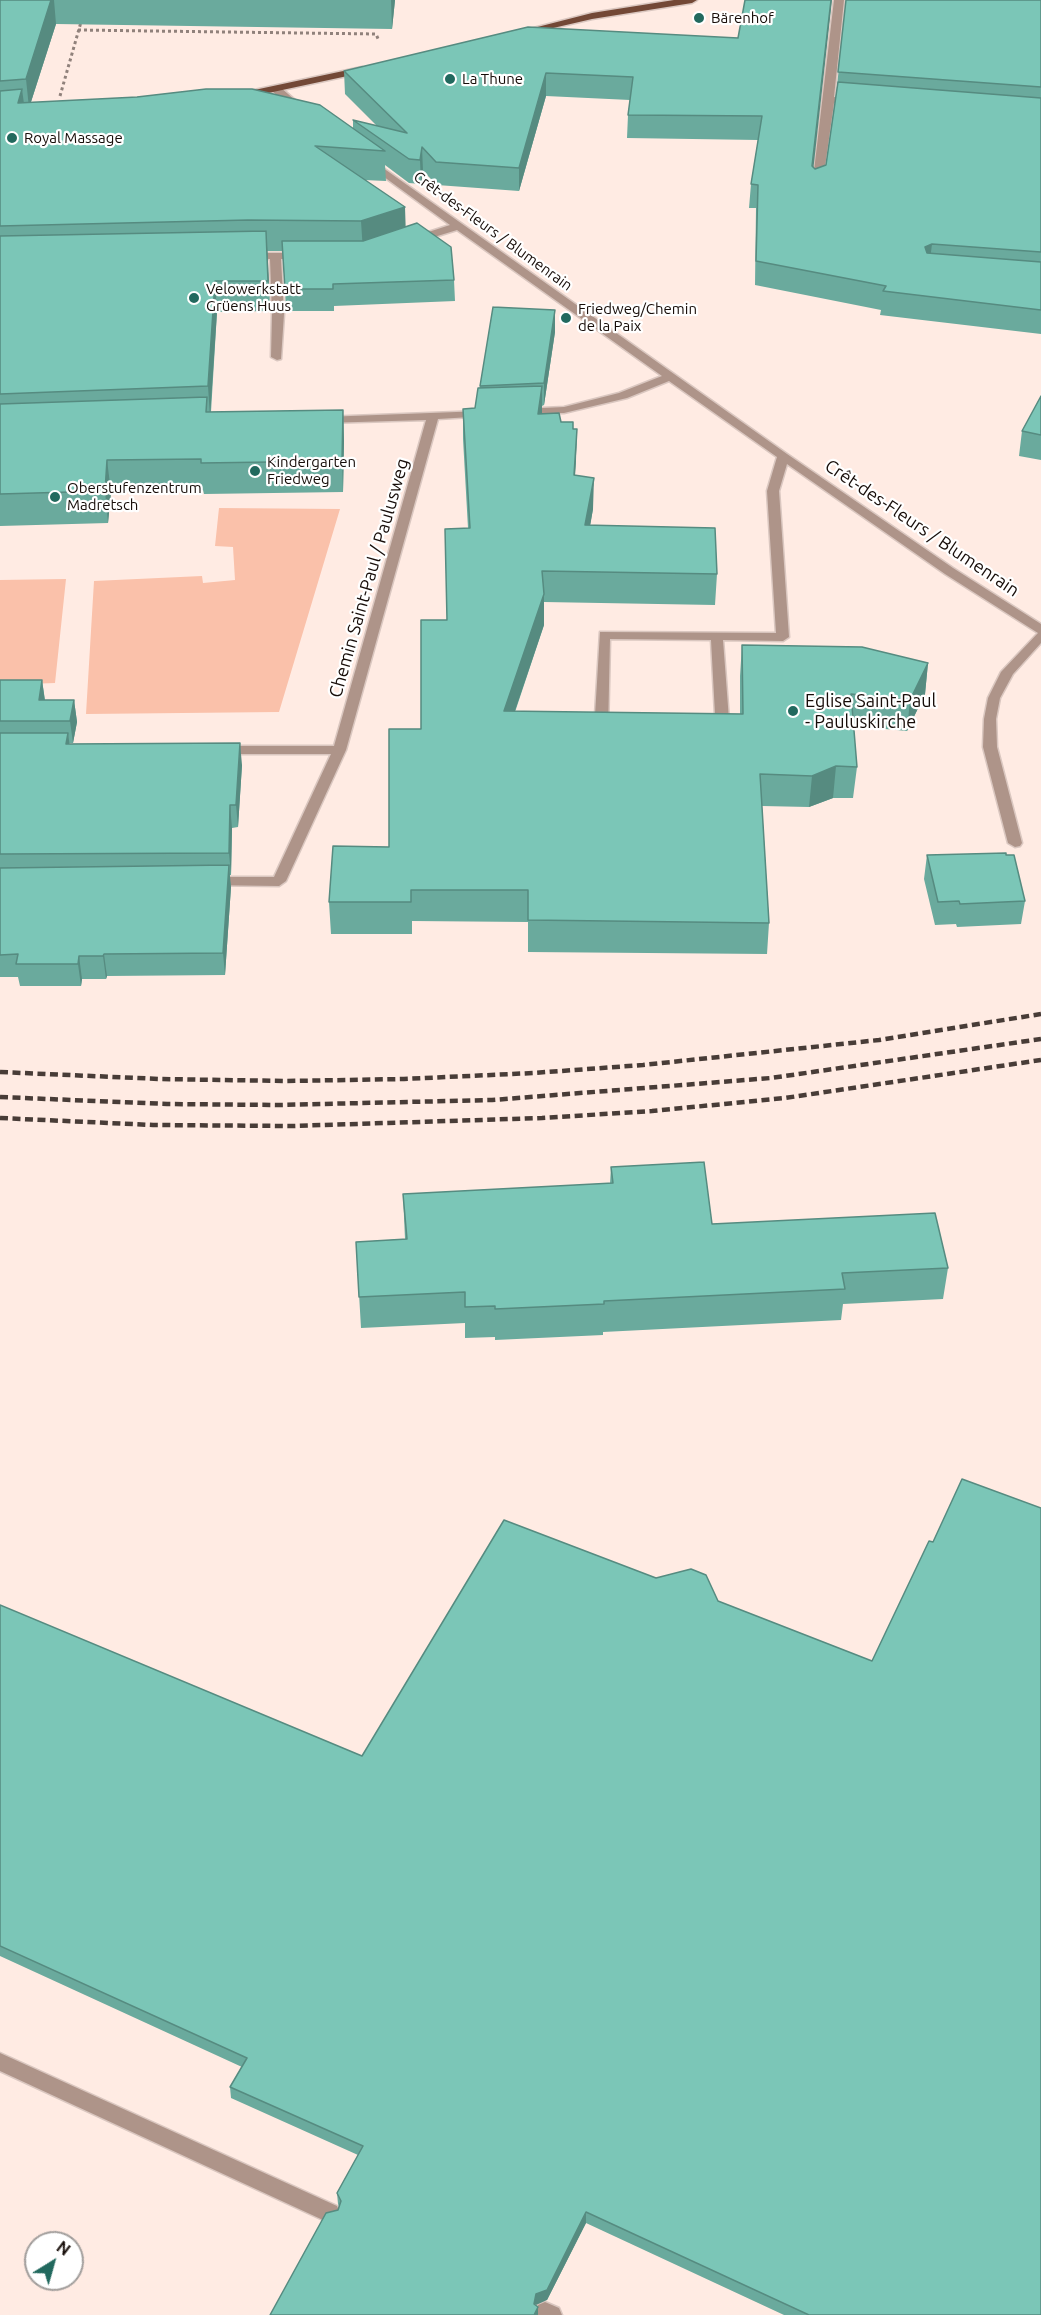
<!DOCTYPE html>
<meta charset="utf-8">
<style>
body{margin:0}
#map{position:relative;width:1041px;height:2315px;overflow:hidden;background:#ffebe3;font-family:Ubuntu,sans-serif}
canvas{display:block}
.north{position:absolute;left:24px;top:2231px;width:60px;height:60px;box-sizing:border-box;background:#fff;border:2px solid #a29e9c;border-radius:50%;rotate:37deg;font-size:16px;font-weight:700;line-height:24px;text-align:center;color:#160c08}
.north::after{content:'';display:block;margin:auto;width:21px;height:27px;background:#22695e;clip-path:polygon(50% 0,100% 100%,50% 72%,0 100%)}
</style>
<div id="map">
<canvas width="1041" height="2315"></canvas>
<div class="north">N</div>
</div>
<script>
const ctx = document.querySelector('canvas').getContext('2d');
ctx.lineJoin = 'round';
function paint(path, color) {
  ctx.fillStyle = color;
  ctx.fill(path, 'evenodd');
}
function toPath(rows) {
  const path = new Path2D();
  for (const r of rows) {
    path.moveTo(r[0], r[1]);
    for (let i = 2; i < r.length; i += 2) path.lineTo(r[i], r[i + 1]);
  }
  return path;
}
function trace(path, color, width, dash) {
  ctx.strokeStyle = color;
  ctx.lineWidth = width;
  ctx.lineCap = dash ? 'butt' : 'round';
  ctx.setLineDash(dash || []);
  ctx.stroke(path);
}
function write(font, color, halo, rows, align = 'center') {
  ctx.font = font + ' Ubuntu,sans-serif';
  ctx.lineWidth = 4.5;
  ctx.setLineDash([]);
  ctx.textBaseline = 'middle';
  ctx.strokeStyle = halo;
  ctx.fillStyle = color;
  for (const [text, x, y, turn = 0] of rows) {
    ctx.save();
    ctx.translate(x, y);
    ctx.rotate((+turn || 0) * Math.PI / 180);
    ctx.textAlign = isNaN(turn) ? turn : align;
    if (halo) ctx.strokeText(text, 0, 0);
    ctx.fillText(text, 0, 0);
    ctx.restore();
  }
}
paint(toPath([
 [219,508,340,509,279,712,86,714,94,581,202,576,203,583,235,580,233,547,215,546],
 [66,579,55,683,0,685,0,580]
]), '#fac1aa');
const minor = toPath([
 [834,0,844,0,834,97,856,99,861,102,856,105,834,103,822,188,817,191,812,188,834,0],
 [272,87,280,87,303,107,303,111,295,111,272,91,272,87],
 [369,158,787,454,953,568,1041,624,1041,643,1013,674,1000,698,996,719,997,747,1022,843,1020,846,1015,847,1008,843,983,747,984,719,988,698,1001,672,1038,633,945,574,787,464,779,491,789,637,783,641,723,640,730,733,728,736,718,736,716,733,711,640,610,639,608,732,601,736,596,735,594,732,600,632,776,633,767,491,777,457,669,381,627,398,564,413,518,414,516,412,522,409,564,407,619,393,662,376,457,230,418,242,410,242,410,238,450,225,365,163,365,159,369,158],
 [249,253,303,253,308,256,303,259,281,259,284,314,281,359,277,360,271,357,272,314,270,259,245,258,245,254,249,253],
 [483,411,487,412,487,416,438,419,346,750,286,881,279,886,204,885,202,882,209,877,274,877,331,754,222,754,215,750,222,746,334,746,426,420,324,423,318,420,324,417,483,411],
 [0,2053,337,2206,340,2213,337,2220,330,2222,323,2220,0,2071,0,2053],
 [545,2302,559,2308,562,2315,536,2315,538,2305,545,2302]
]);
const major = toPath([
 [674,0,697,0,692,3,592,19,523,35,518,32,592,13,674,0],
 [362,67,367,70,366,72,245,98,240,95,245,92,362,67]
]);
trace(minor, '#dac7c0', 3);
trace(major, '#dac7c0', 3);
trace(toPath([
 [78,30,376,34,379,41],
 [60,96,81,22]
]), '#90817b', 3, [3, 3]);
paint(minor, '#ae9489');
paint(major, '#734836');
trace(toPath([
 [0,1072,160,1079,287,1081,404,1079,533,1073,643,1065,879,1040,1041,1014],
 [0,1097,167,1104,278,1105,492,1100,771,1078,1041,1039],
 [0,1118,153,1125,292,1126,542,1118,652,1111,785,1098,1041,1060]
]), '#483c37', 4.5, [8, 4.5]);
paint(toPath([
 [0,0,395,0,392,29,56,24,31,102,353,129,353,120,377,126,345,94,344,71,738,38,813,167,815,169,826,165,837,86,846,0,1041,0,1041,334,880,315,881,310,755,285,756,208,749,208,751,184,758,140,627,138,628,115,630,100,546,96,519,191,437,185,423,171,421,184,409,183,385,165,386,181,364,180,406,227,454,280,455,301,334,306,334,311,286,311,283,251,267,251,270,311,217,312,211,412,343,410,344,441,343,492,204,494,203,490,111,492,108,523,0,526],
 [555,310,555,332,544,405,542,406,542,414,561,422,573,429,577,429,575,476,593,509,590,525,717,574,715,605,544,602,544,625,515,712,740,714,740,676,742,645,928,663,925,694,907,731,853,726,857,767,853,798,833,798,809,807,762,806,769,923,767,954,528,952,528,922,412,921,412,934,331,934,329,902,389,847,421,729,468,528,463,439,463,409,475,408,480,386],
 [1041,396,1041,460,1019,456,1022,431],
 [0,680,42,680,45,700,74,700,77,722,73,743,69,743,69,744,242,765,238,827,232,828,231,875,229,875,231,887,225,975,107,976,106,979,82,979,81,986,20,986,18,977,0,977],
 [927,855,1025,901,1021,924,957,927,956,924,935,925,924,879],
 [611,1167,712,1224,948,1268,943,1299,843,1304,841,1320,603,1332,603,1335,495,1340,495,1337,465,1338,465,1323,361,1328,356,1242,405,1239,403,1194,610,1184],
 [0,1605,1041,2315,784,2315,586,2223,547,2300,338,2210,339,2207,338,2204,337,2193,358,2155,231,2098,230,2087,242,2067,0,1956]
]), '#6aaa9d');
paint(toPath([
 [51,0,54,0,56,24,29,108,26,79],
 [391,0,395,0,392,29],
 [831,0,832,0,811,190,812,166],
 [546,73,546,96,519,191,519,168],
 [22,89,26,119,18,103],
 [422,147,423,171,421,184,420,160],
 [405,207,406,237,363,252,361,221],
 [266,231,268,261,270,311,268,281],
 [932,244,929,268,925,247],
 [215,281,217,312,210,417,208,386],
 [555,310,555,332,544,405,544,383],
 [542,386,542,416,538,414],
 [343,410,344,441,343,492,342,461],
 [577,429,576,460,573,506,574,475],
 [107,460,111,492,108,523,105,491],
 [594,478,593,509,585,556,585,525],
 [544,594,544,625,504,743,504,711],
 [928,663,925,694,907,731,910,700],
 [42,680,45,702,42,722,39,700],
 [74,700,77,722,73,743,70,721],
 [68,733,71,755,66,744],
 [240,743,242,765,238,827,236,805],
 [836,766,833,798,809,807,812,776],
 [230,805,232,828,231,875,229,853],
 [229,865,231,887,225,975,223,953],
 [104,954,107,976,106,979,103,956],
 [79,956,82,979,81,986,78,964],
 [586,2212,586,2223,547,2300,536,2305,534,2304,536,2294],
 [538,2307,538,2315,534,2315]
]), '#568b80');
const building = toPath([
 [0,0,51,0,26,79,0,81,0,0],
 [745,0,831,0,812,166,815,169,826,165,838,82,1041,98,1041,252,932,244,925,247,927,253,1041,262,1041,310,883,291,886,286,756,261,758,185,751,184,762,116,628,115,633,77,546,73,519,168,436,162,422,147,420,160,409,159,353,120,407,133,344,71,528,27,738,38,745,0],
 [846,0,1041,0,1041,87,838,72,846,0],
 [22,89,18,103,137,97,206,89,252,89,320,105,385,151,315,146,405,207,361,221,248,220,0,226,0,91,22,89],
 [417,223,451,247,454,280,333,284,333,289,285,289,282,241,363,241,417,223],
 [266,231,268,281,215,281,208,386,0,394,0,236,266,231],
 [493,307,555,310,544,383,480,386,493,307],
 [542,386,538,414,559,413,561,422,573,422,573,429,577,429,574,475,594,478,585,525,715,528,717,574,542,571,544,594,504,711,743,714,742,645,862,647,928,663,910,700,851,694,857,767,836,766,812,776,760,774,769,923,528,920,528,890,411,890,411,902,329,902,333,846,389,847,389,729,421,729,421,620,447,620,445,529,470,528,463,409,475,408,478,388,542,386],
 [1041,396,1041,435,1022,431,1041,396],
 [207,397,206,412,343,410,342,461,201,463,201,459,107,460,105,491,0,494,0,404,207,397],
 [0,680,42,680,39,700,74,700,70,721,0,721,0,680],
 [0,733,68,733,66,744,240,743,236,805,230,805,229,853,0,854,0,733],
 [1006,853,1006,855,1014,855,1025,901,960,904,959,901,938,902,927,855,1006,853],
 [229,865,223,953,104,954,103,956,79,956,78,964,16,964,18,954,0,955,0,868,229,865],
 [704,1162,712,1224,935,1213,948,1268,842,1273,845,1289,604,1301,604,1304,495,1309,495,1306,465,1307,465,1292,359,1297,356,1242,407,1239,403,1194,613,1183,611,1167,704,1162],
 [962,1479,1041,1508,1041,2315,809,2315,586,2212,547,2290,536,2294,534,2304,538,2307,534,2315,270,2315,326,2213,338,2210,341,2201,337,2193,363,2146,230,2087,247,2058,0,1946,0,1605,362,1756,504,1520,656,1578,691,1569,706,1575,718,1601,872,1661,929,1541,933,1542,962,1479]
]);
paint(building, '#7bc6b7');
trace(building, '#568b80', 1.5);
for (const [x, y, r, color] of [
 [699,18,6,"#22695e"],
 [450,79,6,"#22695e"],
 [12,138,6,"#22695e"],
 [194,298,6,"#22695e"],
 [566,318,6,"#22695e"],
 [255,471,6,"#22695e"],
 [55,497,6,"#22695e"],
 [793,711,6,"#22695e"]
]) {
  const dot = new Path2D();
  dot.arc(x, y, r, 0, 2 * Math.PI);
  ctx.fillStyle = color;
  ctx.fill(dot);
  trace(dot, '#fff', 2);
}
write('15px', '#160c08', '#fff', [
 ["Bärenhof",711,18],
 ["La Thune",462,79],
 ["Royal Massage",24,138],
 ["Velowerkstatt",206,289],
 ["Grüens Huus",206,306],
 ["Friedweg/Chemin",578,309],
 ["de la Paix",578,326],
 ["Kindergarten",267,462],
 ["Friedweg",267,479],
 ["Oberstufenzentrum",67,488],
 ["Madretsch",67,505]
], 'left');
write('15px', '#160c08', '#fff', [
 ["Crêt-des-Fleurs / Blumenrain",493,231,36]
]);
write('18px', '#160c08', '#fff', [
 ["Crêt-des-Fleurs / Blumenrain",922,528,34],
 ["Chemin Saint-Paul / Paulusweg",369,578,-74]
]);
write('18px', '#160c08', '#fff', [
 ["Eglise Saint-Paul",805,701],
 ["- Pauluskirche",805,722]
], 'left');
</script>
